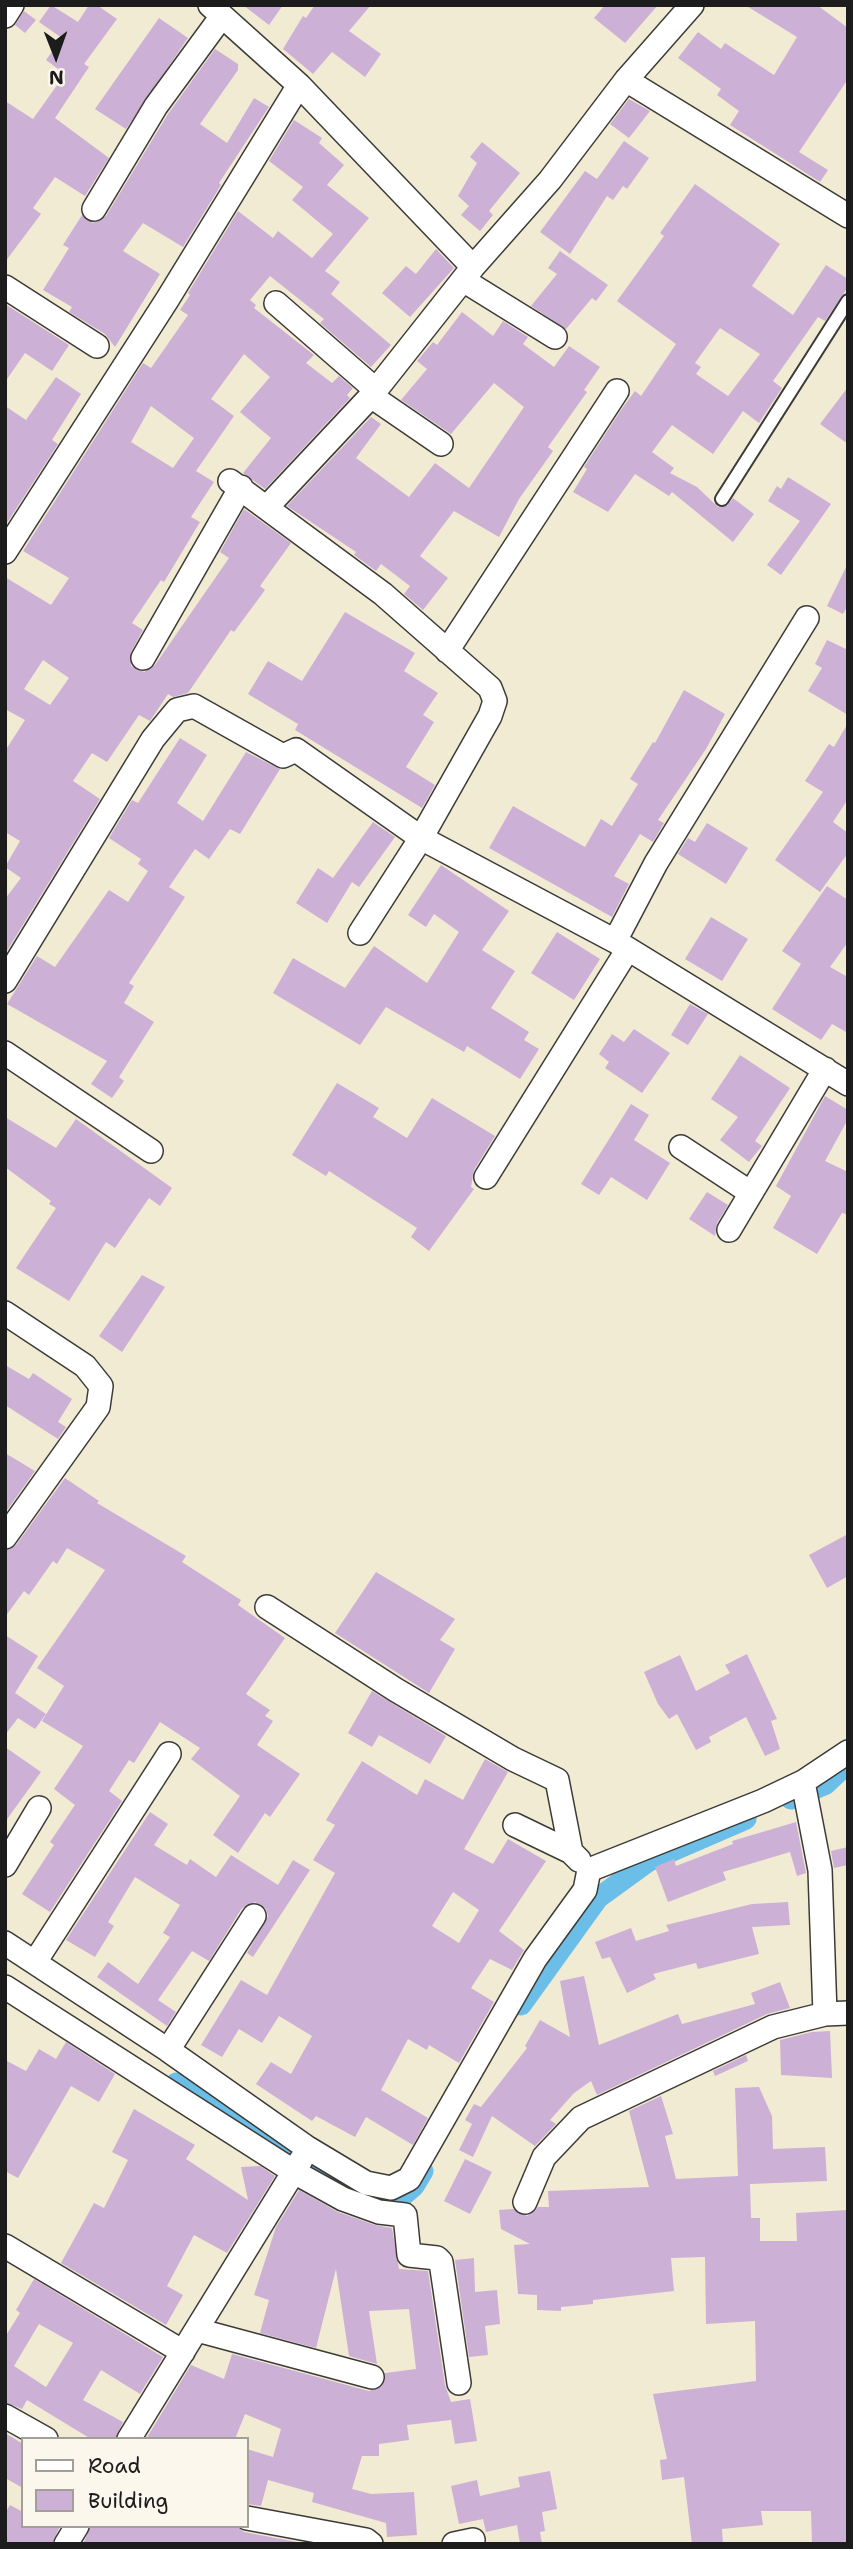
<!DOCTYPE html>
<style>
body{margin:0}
#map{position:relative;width:853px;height:2549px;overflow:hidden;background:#f1ebd3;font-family:"Shantell Sans",sans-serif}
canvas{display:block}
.frame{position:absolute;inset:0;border:7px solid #1c1c1c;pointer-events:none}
.legend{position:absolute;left:21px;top:2437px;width:228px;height:91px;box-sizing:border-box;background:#fbf7ec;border:2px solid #a29f99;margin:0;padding:9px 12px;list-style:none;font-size:21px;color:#1c1c1c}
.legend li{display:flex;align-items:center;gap:14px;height:35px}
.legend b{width:35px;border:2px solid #a29f99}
.north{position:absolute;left:21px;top:21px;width:70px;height:70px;-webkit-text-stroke:5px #fbf7ec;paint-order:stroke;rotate:179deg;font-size:19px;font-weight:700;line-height:28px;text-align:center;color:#1c1c1c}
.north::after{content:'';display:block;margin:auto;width:24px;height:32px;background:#1c1c1c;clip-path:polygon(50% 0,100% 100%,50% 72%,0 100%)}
</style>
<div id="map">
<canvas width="853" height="2549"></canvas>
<div class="frame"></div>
<ul class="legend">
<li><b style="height:9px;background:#fff"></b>Road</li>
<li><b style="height:19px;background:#cdb0d6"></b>Building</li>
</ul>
<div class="north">N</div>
</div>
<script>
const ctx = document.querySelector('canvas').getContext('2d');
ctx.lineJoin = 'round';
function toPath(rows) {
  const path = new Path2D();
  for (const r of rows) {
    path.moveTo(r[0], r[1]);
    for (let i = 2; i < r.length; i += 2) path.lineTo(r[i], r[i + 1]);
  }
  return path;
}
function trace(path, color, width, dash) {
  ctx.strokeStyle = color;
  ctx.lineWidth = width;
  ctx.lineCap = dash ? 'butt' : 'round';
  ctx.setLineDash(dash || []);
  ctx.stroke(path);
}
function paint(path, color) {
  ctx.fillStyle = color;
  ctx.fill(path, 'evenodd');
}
trace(toPath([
 [791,1799,826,1784,848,1763],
 [521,2005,598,1898,649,1861,746,1819],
 [176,2083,359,2197,380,2203,398,2200,414,2186,423,2171]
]), '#6bbee7', 21);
paint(toPath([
 [51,5,78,22,89,5,97,5,117,19,84,64,89,67,55,118,109,158,85,196,55,177,33,208,41,214,5,262,5,101,33,119,65,74,46,60,62,38,39,22],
 [243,5,283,5,269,25],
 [315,5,371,5,349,31,381,54,365,77,332,52,313,74,283,49,303,16,306,18],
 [605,5,658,5,625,43,594,18],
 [745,5,817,5,848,28,848,79,799,152,828,170,820,182,730,125,739,111,717,95,721,89,678,58,698,32,721,49,725,43,774,75,797,37],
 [24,11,36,20,25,33,15,25],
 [159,18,188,38,126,129,95,109],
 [215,49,238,64,238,70,200,124,227,143,254,98,269,107,219,183,221,185,183,247,143,223,123,251,160,274,115,347,105,334,69,312,72,307,43,290,69,248,63,245,82,215,93,223,106,216,168,114],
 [629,99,650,111,629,138,610,124],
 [294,120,322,138,319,143,344,165,327,185,369,218,325,271,340,282,331,294,391,345,371,367,320,323,324,319,270,276,250,300,256,305,254,308,314,355,306,363,332,383,339,376,353,388,347,395,350,398,265,489,243,473,271,438,240,412,270,377,244,354,211,399,234,416,196,471,214,482,191,517,200,522,164,582,161,580,132,623,143,630,131,652,131,666,144,672,155,665,229,558,220,552,244,509,291,543,260,586,265,590,234,632,231,630,188,693,173,697,168,694,150,721,139,715,107,762,92,753,73,781,100,799,5,954,5,899,21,878,5,867,20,841,5,832,5,751,25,720,5,709,5,577,51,605,69,578,23,551,143,363,151,368,188,315,180,310,190,295,188,293,238,211,273,238,278,231,312,258,333,234,292,200,303,187,269,161],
 [151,406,194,438,173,468,131,442],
 [43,660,69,678,50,705,24,689],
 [624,141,649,158,627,189,623,186,613,200,607,196,570,254,540,232,585,171,597,179],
 [482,142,520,173,489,211,493,215,480,231,461,215,469,206,458,196,477,163,470,157],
 [695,184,780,244,752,286,793,315,826,265,848,279,848,287,825,321,818,317,773,381,782,388,759,423,743,411,713,454,672,425,652,452,674,468,670,473,697,487,718,507,727,506,733,498,754,514,733,542,672,492,669,496,635,474,608,512,573,492,587,469,584,467,621,410,635,391,641,396,676,344,617,301,664,236,660,233],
 [720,328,760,354,728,396,696,374,701,367,695,363],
 [436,249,454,268,410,317,382,293,406,266,416,274],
 [560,251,608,285,596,301,592,298,566,329,531,306,557,274,548,268],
 [5,304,69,345,52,371,25,353,5,382],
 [462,312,493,336,503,321,528,337,523,344,554,367,569,346,600,367,584,390,587,392,548,447,553,451,519,499,499,537,454,511,420,556,448,578,423,610,404,594,410,586,381,564,376,571,354,555,356,552,287,506,371,417,381,424,356,458,409,497,435,463,469,488,524,407,494,383,451,434,401,400,427,369,417,361,433,342,437,345],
 [56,377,81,394,52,440,58,444,5,526,5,406,26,420],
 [848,387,848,444,820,424],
 [788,477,831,504,781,575,767,565,800,521,768,501,777,486,781,489],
 [848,563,848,605,843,614,827,606],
 [345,612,415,653,404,671,438,693,423,715,434,722,406,767,435,785,422,808,295,730,298,724,248,694,268,661,302,681],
 [827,640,848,650,848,715,808,691,822,668,815,664],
 [684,690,725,714,706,749,658,820,664,823,653,842,640,834,614,876,629,884,612,917,489,848,513,806,585,847,601,819,612,826,638,784,630,779,653,742,655,743],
 [848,723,848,799,833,822,848,833,848,853,820,892,775,860,823,792,805,781,829,744,834,747],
 [180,738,207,755,177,803,203,821,246,752,280,769,240,834,230,829,209,859,195,849,169,887,185,897,129,983,134,986,124,1003,154,1022,119,1077,124,1081,112,1098,91,1084,107,1061,7,1004,37,956,55,967,109,890,128,902,148,871,138,864,141,859,109,838,132,800,138,803],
 [373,822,395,837,359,887,352,882,327,923,296,903,318,868,333,878],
 [707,823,748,848,726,884,678,854,688,838,695,842],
 [441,865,509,911,482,950,515,971,491,1008,529,1032,524,1040,539,1049,520,1079,467,1046,464,1052,386,1007,360,1045,273,993,293,958,345,988,374,946,427,983,459,932,434,914,426,927,408,915],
 [827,886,848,900,848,942,830,967,848,977,848,1033,832,1024,821,1040,772,1009,801,964,782,951],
 [711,917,748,939,722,981,685,959],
 [557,932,600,959,574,1000,531,973],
 [690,1004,708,1014,688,1045,671,1035],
 [634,1029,670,1053,642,1093,605,1068,609,1062,599,1054,612,1034,624,1042],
 [740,1055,790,1088,755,1141,762,1146,749,1162,720,1140,738,1117,711,1099],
 [337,1083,379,1108,373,1117,407,1138,432,1098,495,1136,474,1170,471,1187,474,1189,429,1251,411,1237,417,1228,329,1171,326,1176,292,1155],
 [825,1096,848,1110,848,1119,825,1161,848,1172,848,1215,842,1213,817,1254,773,1228,791,1196,776,1186],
 [631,1104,649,1115,634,1140,670,1163,647,1200,611,1177,599,1195,581,1184],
 [5,1117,56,1148,76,1119,172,1188,160,1206,149,1198,115,1248,106,1242,69,1301,16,1268,56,1208,49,1204,51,1201,5,1167],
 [707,1192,728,1205,717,1223,715,1236,689,1219],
 [142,1275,165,1287,122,1352,99,1336],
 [5,1365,29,1379,33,1373,72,1399,58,1422,66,1427,58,1439,5,1405],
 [5,1453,35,1471,5,1513],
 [65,1478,99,1501,97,1503,186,1556,182,1562,241,1600,238,1605,285,1638,246,1694,270,1710,265,1716,273,1721,257,1745,300,1774,270,1817,265,1813,238,1853,213,1835,240,1796,191,1759,200,1748,160,1722,134,1763,129,1760,109,1791,122,1801,50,1912,22,1894,54,1845,50,1842,75,1805,54,1789,83,1746,42,1721,64,1686,37,1668,105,1570,67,1548,57,1564,53,1561,29,1595,24,1591,5,1617,5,1551,16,1545],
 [848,1534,848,1576,827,1588,809,1555],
 [376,1572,455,1619,440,1640,455,1649,429,1693,335,1633],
 [5,1635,38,1656,15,1693,46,1714,35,1729,18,1718,5,1735],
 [747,1654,777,1719,771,1721,780,1749,765,1756,746,1717,709,1737,711,1742,696,1750,677,1714,669,1719,658,1704,644,1672,680,1655,696,1691,730,1673,725,1665],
 [372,1691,446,1736,430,1764,379,1735,372,1747,348,1733],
 [5,1747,41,1772,5,1822],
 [485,1759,508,1772,464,1849,493,1864,508,1839,546,1861,499,1931,524,1950,512,1970,490,1959,471,1988,494,2002,459,2063,429,2045,427,2050,408,2039,381,2090,428,2118,413,2145,366,2117,355,2137,316,2116,312,2121,256,2084,271,2062,291,2074,312,2036,279,2016,262,2043,239,2029,222,2057,201,2045,241,1980,267,1995,335,1873,313,1860,335,1825,326,1820,362,1761,417,1795,425,1779,463,1800],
 [453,1892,479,1910,459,1943,432,1926],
 [150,1812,168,1824,154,1845,187,1865,190,1859,216,1877,231,1855,278,1885,293,1860,310,1870,253,1957,247,1953,268,1916,266,1909,255,1902,242,1908,209,1961,192,1951,158,2000,176,2012,167,2026,97,1977,108,1962,138,1984,170,1937,163,1933,180,1905,135,1877,108,1922,114,1926,95,1957,66,1940],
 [796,1822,806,1873,797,1876,790,1852,723,1872,726,1880,668,1902,655,1867,674,1859,676,1866,733,1844,732,1841],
 [848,1847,848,1865,834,1868,831,1851],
 [788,1902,790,1925,752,1927,759,1954,698,1969,696,1963,653,1974,656,1979,627,1993,610,1957,602,1959,595,1942,631,1928,636,1941,669,1931,666,1925,752,1904],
 [584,1976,599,2045,678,2014,682,2024,755,2004,751,1993,780,1982,790,2008,767,2014,597,2095,591,2081,574,2093,550,2120,556,2124,535,2146,492,2116,473,2157,459,2150,472,2124,465,2120,474,2104,481,2107,527,2048,525,2046,540,2020,570,2037,560,1981],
 [830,2031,832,2078,781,2075,780,2040,812,2032],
 [66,2042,115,2074,99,2102,71,2086,18,2178,5,2171,5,2060,26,2071,39,2049,56,2059],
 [746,2055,748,2061,715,2076,713,2071],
 [759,2087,772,2116,773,2149,825,2147,827,2181,750,2184,751,2218,760,2218,760,2241,797,2241,796,2213,848,2210,848,2544,812,2544,811,2511,761,2511,763,2525,722,2529,723,2544,692,2544,684,2477,662,2480,660,2460,667,2459,653,2394,756,2381,755,2321,706,2324,705,2257,671,2258,674,2291,593,2300,593,2304,561,2307,561,2311,537,2310,537,2295,518,2294,514,2245,530,2244,501,2229,499,2210,513,2209,527,2216,538,2207,549,2207,548,2191,649,2187,629,2111,661,2096,673,2134,665,2136,676,2179,738,2176,735,2088],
 [134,2109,195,2145,186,2159,248,2200,241,2167,260,2166,275,2176,227,2253,194,2235,167,2286,183,2295,166,2325,61,2263,94,2203,104,2208,128,2160,112,2152],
 [465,2159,492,2172,470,2214,444,2201],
 [299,2190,338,2212,375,2225,392,2228,399,2269,428,2271,445,2385,451,2402,470,2399,477,2441,455,2444,451,2420,407,2425,409,2440,379,2444,379,2456,362,2456,352,2489,371,2494,414,2492,417,2535,387,2537,386,2523,312,2502,314,2493,268,2480,261,2506,247,2504,247,2449,273,2457,281,2429,245,2414,235,2439,146,2439,191,2365,224,2379,232,2354,369,2391,382,2386,385,2373,416,2369,409,2309,369,2311,377,2364,349,2356,336,2269,316,2348,260,2333,269,2300,254,2295,276,2227],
 [474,2258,475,2292,497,2290,500,2324,485,2326,488,2355,469,2357,455,2260],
 [34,2279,163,2357,140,2394,101,2370,83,2400,123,2422,115,2439,91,2439,27,2400,22,2409,5,2402,5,2337,20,2313,16,2310],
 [39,2324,73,2343,46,2387,14,2366],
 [5,2433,23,2444,23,2488,5,2478],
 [550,2471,557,2509,542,2512,545,2531,540,2532,542,2544,520,2544,517,2525,486,2532,483,2519,459,2524,451,2486,477,2480,480,2496,520,2487,518,2477],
 [10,2505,23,2512,23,2526,60,2526,52,2544,5,2544,5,2513],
 [91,2526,236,2526,244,2532,297,2542,83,2544]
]), '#cdb0d6');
const lane = toPath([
 [722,499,848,301]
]);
const street = toPath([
 [210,5,299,85,473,267],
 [5,16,12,5],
 [626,80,848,216],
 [94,209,156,106,222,16],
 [463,280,555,337],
 [5,287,97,346],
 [276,303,376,390],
 [371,396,441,444],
 [230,481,383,594,490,688,495,701,490,716,421,838,360,933],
 [267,507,371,396,473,267,550,180,626,80,692,5],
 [5,552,167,300,299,85],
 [447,651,617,391],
 [143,658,241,487],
 [615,941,656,863,807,618],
 [5,981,153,739,177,710,194,706,283,756,296,750,421,838,615,941,848,1084],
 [5,1053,151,1151],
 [681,1147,751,1193],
 [486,1177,628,949],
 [729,1230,825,1069],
 [5,1313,85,1366,101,1386,98,1407,5,1537],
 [267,1607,396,1690,513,1759,557,1780,571,1852],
 [803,1782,820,1870,825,2014],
 [515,1825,571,1852,579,1860],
 [5,1865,39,1808],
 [589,1870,763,1801,803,1782,848,1752],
 [5,1943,168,2050,306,2147,366,2183,391,2188,409,2179,535,1959,585,1890,589,1870],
 [35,1962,169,1754],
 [5,1987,296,2173,343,2199,379,2212,405,2215,409,2255,437,2258,441,2262,459,2383],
 [168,2050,254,1916],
 [525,2202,544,2157,581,2118,773,2027,825,2014,848,2013],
 [5,2246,183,2352],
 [197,2330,372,2377],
 [5,2416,46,2439],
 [129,2439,301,2160],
 [247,2518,366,2540,371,2544],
 [66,2544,77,2526],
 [454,2544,473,2540]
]);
trace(lane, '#3c3b37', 16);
trace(street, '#3c3b37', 26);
trace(lane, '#fff', 12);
trace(street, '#fff', 23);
</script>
